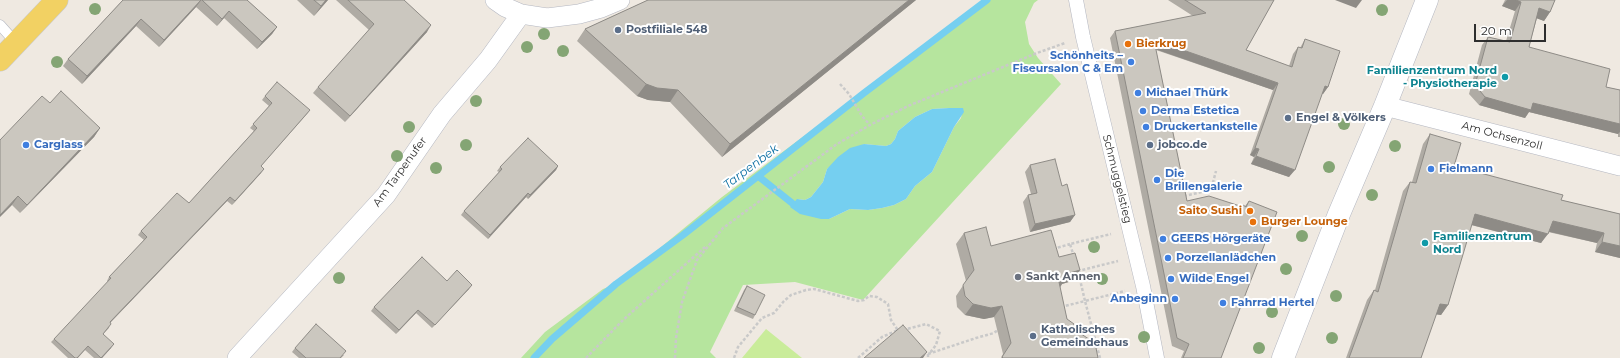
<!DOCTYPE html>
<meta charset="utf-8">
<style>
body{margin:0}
#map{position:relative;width:1620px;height:358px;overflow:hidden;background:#efe9e1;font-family:Montserrat,sans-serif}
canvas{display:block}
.scale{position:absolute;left:1474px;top:24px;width:72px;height:18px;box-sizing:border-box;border:2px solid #2e2e2e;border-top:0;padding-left:5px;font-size:12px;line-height:14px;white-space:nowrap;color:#2e2e2e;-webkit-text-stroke:3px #fff;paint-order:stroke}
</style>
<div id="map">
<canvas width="1620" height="358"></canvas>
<div class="scale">20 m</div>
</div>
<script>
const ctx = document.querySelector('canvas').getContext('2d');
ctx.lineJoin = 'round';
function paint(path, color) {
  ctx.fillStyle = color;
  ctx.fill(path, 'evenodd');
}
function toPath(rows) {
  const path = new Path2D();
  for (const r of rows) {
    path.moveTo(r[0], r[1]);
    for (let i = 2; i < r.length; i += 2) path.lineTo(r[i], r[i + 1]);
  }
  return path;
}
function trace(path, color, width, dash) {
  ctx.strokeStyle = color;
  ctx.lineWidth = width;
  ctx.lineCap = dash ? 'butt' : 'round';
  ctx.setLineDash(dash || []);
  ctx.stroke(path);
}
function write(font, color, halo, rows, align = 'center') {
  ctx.font = font + ' Montserrat,sans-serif';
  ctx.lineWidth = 4;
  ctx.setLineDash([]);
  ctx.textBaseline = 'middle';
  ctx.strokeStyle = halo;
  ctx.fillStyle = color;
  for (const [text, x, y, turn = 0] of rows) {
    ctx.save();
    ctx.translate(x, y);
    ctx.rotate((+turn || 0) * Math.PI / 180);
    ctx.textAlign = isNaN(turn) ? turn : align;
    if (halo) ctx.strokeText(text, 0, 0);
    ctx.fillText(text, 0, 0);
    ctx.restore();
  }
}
paint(toPath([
 [987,0,1038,0,1034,3,1025,22,1029,44,1038,58,1061,84,863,300,795,282,743,285,710,352,716,358,521,358,545,332,603,289,616,284,722,197],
 [949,108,963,108,961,118,954,127,932,172,915,186,906,199,894,205,882,208,868,210,850,209,829,219,797,199,805,200,811,197,823,182,827,169,864,144,886,146,891,144,895,139,898,131,915,117,932,109]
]), '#b6e59e');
paint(toPath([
 [766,329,802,358,742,358]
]), '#c9ec9a');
paint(toPath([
 [949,108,963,108,964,112,954,127,932,172,915,186,906,199,894,205,882,208,868,210,850,209,829,219,821,219,800,214,790,207,797,199,805,200,811,197,823,182,827,169,838,157,850,148,864,144,886,146,891,144,895,139,898,131,915,117,932,109]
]), '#75cff0');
trace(toPath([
 [758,176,792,203],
 [534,358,552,339,616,284,683,235,864,93,987,0]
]), '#75cff0', 7);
const service = toPath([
 [0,25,16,43]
]);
const pedestrian = toPath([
 [1076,0,1083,37,1143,286,1157,358]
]);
const minor = toPath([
 [495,0,505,7,521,14,547,18,579,14,601,8,620,0],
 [1385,106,1620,166],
 [237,358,386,195,442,114,488,60,521,14]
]);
const secondary = toPath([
 [1283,358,1339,214,1385,106,1427,0]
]);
const primary = toPath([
 [0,60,57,0]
]);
trace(service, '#b4b7c1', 11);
trace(pedestrian, '#b4b7c1', 15);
trace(minor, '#b4b7c1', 20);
trace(secondary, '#b4b7c1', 23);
trace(primary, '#c9c9c9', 23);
trace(toPath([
 [840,84,849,94,862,116,870,125],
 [1184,196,1211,190,1216,171],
 [1053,249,1070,244],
 [1074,257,1070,244,1111,234],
 [1061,307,1085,301,1078,271,1118,261],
 [903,330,926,324,940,331,936,345,929,354],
 [924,351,928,354,928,358],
 [928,354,976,338,994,333,999,329],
 [586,358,623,320,706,246],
 [675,358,676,338,682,302,697,260,723,228,738,217,837,144,870,125,908,106,1037,53,1065,43],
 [734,358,738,347,762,318,774,313,784,301,791,295,806,290,814,289,858,301,864,300,869,296,877,297,888,304,891,320,899,332],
 [858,358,882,337,898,330],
 [1100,358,1085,301,1125,291]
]), '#c9c9c9', 2.5, [3, 2]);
trace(service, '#fff', 10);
trace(pedestrian, '#fff', 14);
trace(minor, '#fff', 19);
trace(secondary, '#fff', 22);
trace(primary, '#f2d163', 22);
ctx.fillStyle = '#84a574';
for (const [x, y] of [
 [95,9],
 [1382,10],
 [544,34],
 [527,47],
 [563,51],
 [57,62],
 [476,101],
 [1344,124],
 [409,127],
 [466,145],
 [1395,146],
 [397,156],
 [1329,167],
 [436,168],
 [1372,195],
 [1302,236],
 [1094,247],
 [1286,269],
 [339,278],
 [1102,279],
 [1336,296],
 [1272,312],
 [1144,337],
 [1332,338],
 [1259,348]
]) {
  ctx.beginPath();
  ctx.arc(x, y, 6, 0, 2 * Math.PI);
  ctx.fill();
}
paint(toPath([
 [123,0,247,0,277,27,272,34,257,49,224,18,217,26,196,7,159,47,136,26,82,84,63,66,68,59],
 [297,0,328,0,314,16],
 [336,0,404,0,427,32,345,122,313,93,318,87,369,30],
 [648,0,916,0,722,157,670,102,648,100,637,96,577,41,585,29],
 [1168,0,1274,0,1246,50,1289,66,1293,54,1298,47,1300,48,1305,39,1328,87,1323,94,1322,94,1289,177,1251,164,1254,157,1250,155,1273,90,1156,50,1187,201,1242,207,1243,205,1245,206,1249,201,1221,358,1181,358,1184,351,1172,346,1110,38,1115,31,1193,16],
 [1505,0,1555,0,1550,12,1544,21,1537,18,1529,47,1606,87,1620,90,1620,137,1618,137,1618,134,1529,112,1525,118,1479,105,1469,94,1482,45,1488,37,1506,41,1515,11,1502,6],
 [265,96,310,110,307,114,261,166,261,173,232,205,227,201,110,323,109,328,103,334,111,348,102,358,94,358,85,350,78,358,68,358,51,342,54,339,108,282,107,281,109,277,144,240,138,235,141,231,189,203,254,131,250,128,269,106,262,100],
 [50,103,100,128,94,137,20,213,12,205],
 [1430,134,1454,166,1561,200,1620,214,1620,258,1595,252,1597,243,1548,232,1541,243,1471,225,1448,305,1441,315,1436,314,1421,358,1346,358,1367,300,1374,290,1375,290,1403,191,1410,182,1412,182,1423,144],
 [1030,165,1062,186,1075,215,1070,222,1030,232,1023,202,1028,195,1031,194,1025,172],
 [558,166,556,170,528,199,526,197,488,239,461,215,464,211,499,172,497,171,500,167],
 [964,233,991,246,1059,257,1080,270,1072,281,1062,284,1060,288,1067,319,1072,328,1098,358,1001,358,1003,354,994,317,984,319,965,315,957,307,956,296,966,281,956,244],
 [447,281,469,289,432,328,416,313,396,334,371,311,374,307],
 [747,286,755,315,753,319,734,311,744,290],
 [295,348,344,355,341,358,299,358,292,352]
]), '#afaba4');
paint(toPath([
 [201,0,196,7,159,47,164,40],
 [326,0,328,0,314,16,321,6],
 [909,0,916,0,722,157,730,144],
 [1335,0,1362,0,1356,8],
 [1507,0,1516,0,1521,2,1515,11,1502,6],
 [1539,8,1550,12,1544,21,1533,17],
 [229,11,224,18,217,26,222,19],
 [141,19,136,26,82,84,87,76],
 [431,25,427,32,345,122,350,116],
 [277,27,272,34,257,49,262,42],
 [1154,40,1278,83,1273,90,1149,47],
 [646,84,678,90,670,102,648,100,637,96],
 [1325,86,1328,87,1323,94,1320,93],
 [1485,97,1533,103,1620,124,1620,132,1618,134,1529,112,1525,118,1479,105],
 [100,128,94,137,20,213,27,205],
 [1255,148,1259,149,1254,157,1250,155],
 [1256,156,1295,170,1289,177,1251,164],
 [558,166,556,170,528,199,530,195],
 [264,169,261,173,232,205,235,201],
 [528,193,526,197,488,239,490,235],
 [18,196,12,205,0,217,0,215],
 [230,197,227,201,107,326,110,322],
 [1475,214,1548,234,1541,243,1468,224],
 [1075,215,1070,222,1030,232,1035,224],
 [1553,221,1604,233,1597,243,1546,231],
 [1602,242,1620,246,1620,258,1595,252],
 [1080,270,1072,281,1062,284,1057,291,1056,286,1063,275],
 [472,285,469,289,432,328,435,325],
 [973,304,1002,306,994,317,984,319,965,315],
 [1440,304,1448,305,1441,315,1433,314],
 [418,310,416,313,396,334,399,330],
 [114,344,111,348,102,358,101,358],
 [927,352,923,358,920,358]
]), '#8e8b86');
const building = toPath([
 [123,0,201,0,164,40,141,19,87,76,68,59,123,0],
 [202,0,247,0,277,27,262,42,229,11,222,19,202,0],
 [314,0,326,0,321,6,314,0],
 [348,0,404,0,431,25,350,116,318,87,374,24,348,0],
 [648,0,909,0,730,144,678,90,657,88,646,84,585,29,648,0],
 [1185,0,1274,0,1246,50,1292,67,1298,47,1302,48,1305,39,1340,51,1328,87,1325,86,1295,170,1256,156,1259,149,1255,148,1278,83,1154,40,1187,201,1209,196,1243,207,1243,205,1246,207,1249,201,1277,212,1221,358,1183,358,1189,344,1177,338,1115,31,1206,13,1185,0],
 [1516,0,1555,0,1550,12,1539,8,1529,47,1610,69,1606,87,1620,90,1620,124,1533,103,1531,110,1485,97,1475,85,1488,37,1510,42,1521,2,1516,0],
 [277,82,310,110,261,166,264,169,235,201,230,197,110,322,111,324,103,334,114,344,101,358,88,346,77,358,75,358,54,339,111,278,109,277,147,237,141,231,177,193,189,203,257,128,253,124,272,103,265,96,277,82],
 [61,91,100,128,27,205,18,196,0,215,0,140,42,96,50,103,61,91],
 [1430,134,1461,143,1454,166,1563,195,1561,200,1620,214,1620,246,1602,242,1604,233,1553,221,1548,234,1475,214,1448,305,1440,304,1421,358,1349,358,1374,290,1378,292,1410,182,1416,183,1430,134],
 [528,138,558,166,530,195,528,193,490,235,464,211,502,169,500,167,528,138],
 [1055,159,1062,186,1067,184,1075,215,1035,224,1028,195,1037,193,1030,165,1055,159],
 [986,227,991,246,1051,230,1059,257,1075,253,1080,270,1063,275,1065,280,1059,282,1067,319,1074,324,1072,328,1095,343,1098,358,1003,358,1002,357,1011,343,1002,306,991,308,973,304,965,296,963,285,974,270,964,233,986,227],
 [422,257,447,281,457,270,472,285,435,325,418,310,399,330,374,307,422,257],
 [747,286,765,295,755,315,737,307,747,286],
 [316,324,346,351,340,358,306,358,295,348,316,324],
 [903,325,927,352,920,358,864,358,903,325]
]);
paint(building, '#cbc7bf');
trace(building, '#8e8b86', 1);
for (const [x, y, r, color] of [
 [618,30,4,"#5c6f8a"],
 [1128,44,4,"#e8710a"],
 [1131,62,4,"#3f7fe0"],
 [1505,77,4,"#0f9aa8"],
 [1138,93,4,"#3f7fe0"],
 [1143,111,4,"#3f7fe0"],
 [1288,118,4,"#5c6f8a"],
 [1146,127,4,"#3f7fe0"],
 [26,145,4,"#3f7fe0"],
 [1150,145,4,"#5c6f8a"],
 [1431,169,4,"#3f7fe0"],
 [1157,180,4,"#3f7fe0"],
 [1250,211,4,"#e8710a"],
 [1253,222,4,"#e8710a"],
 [1163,239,4,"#3f7fe0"],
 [1425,243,4,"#0f9aa8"],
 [1168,258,4,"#3f7fe0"],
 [1018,277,4,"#6b7280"],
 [1171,279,4,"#3f7fe0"],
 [1175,299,4,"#3f7fe0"],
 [1223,303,4,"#3f7fe0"],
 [1033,336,4,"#5c6f8a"]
]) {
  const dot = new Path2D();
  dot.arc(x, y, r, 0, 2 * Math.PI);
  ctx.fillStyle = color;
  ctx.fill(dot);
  trace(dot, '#fff', 1.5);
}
write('bold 11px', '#4e5e75', '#fff', [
 ["Postfiliale 548",626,30],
 ["Engel & Völkers",1296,118],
 ["jobco.de",1158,145],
 ["Katholisches",1041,330],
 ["Gemeindehaus",1041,343]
], 'left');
write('bold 11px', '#c56008', '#fff', [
 ["Bierkrug",1136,44],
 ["Saito Sushi",1242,211,"right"],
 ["Burger Lounge",1261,222]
], 'left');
write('bold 11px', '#366cbe', '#fff', [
 ["Schönheits –",1123,56,"right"],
 ["Fiseursalon C & Em",1123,69,"right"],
 ["Michael Thürk",1146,93],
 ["Derma Estetica",1151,111],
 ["Druckertankstelle",1154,127],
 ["Carglass",34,145],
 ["Fielmann",1439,169],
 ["Die",1165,174],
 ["Brillengalerie",1165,187],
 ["GEERS Hörgeräte",1171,239],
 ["Porzellanlädchen",1176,258],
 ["Wilde Engel",1179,279],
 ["Anbeginn",1167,299,"right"],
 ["Fahrrad Hertel",1231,303]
], 'left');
write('bold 11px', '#0d838f', '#fff', [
 ["Familienzentrum Nord",1497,71],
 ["- Physiotherapie",1497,84],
 ["Familienzentrum",1433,237,"left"],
 ["Nord",1433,250,"left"]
], 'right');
write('11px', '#2e2e2e', '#fff', [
 ["Am Ochsenzoll",1502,136,15],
 ["Am Tarpenufer",400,172,-54],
 ["Schmuggelstieg",1117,179,76]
]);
write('bold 11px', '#5b616d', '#fff', [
 ["Sankt Annen",1026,277]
], 'left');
write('italic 12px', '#0d6fa3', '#fff', [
 ["Tarpenbek",751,167,-37]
]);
</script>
